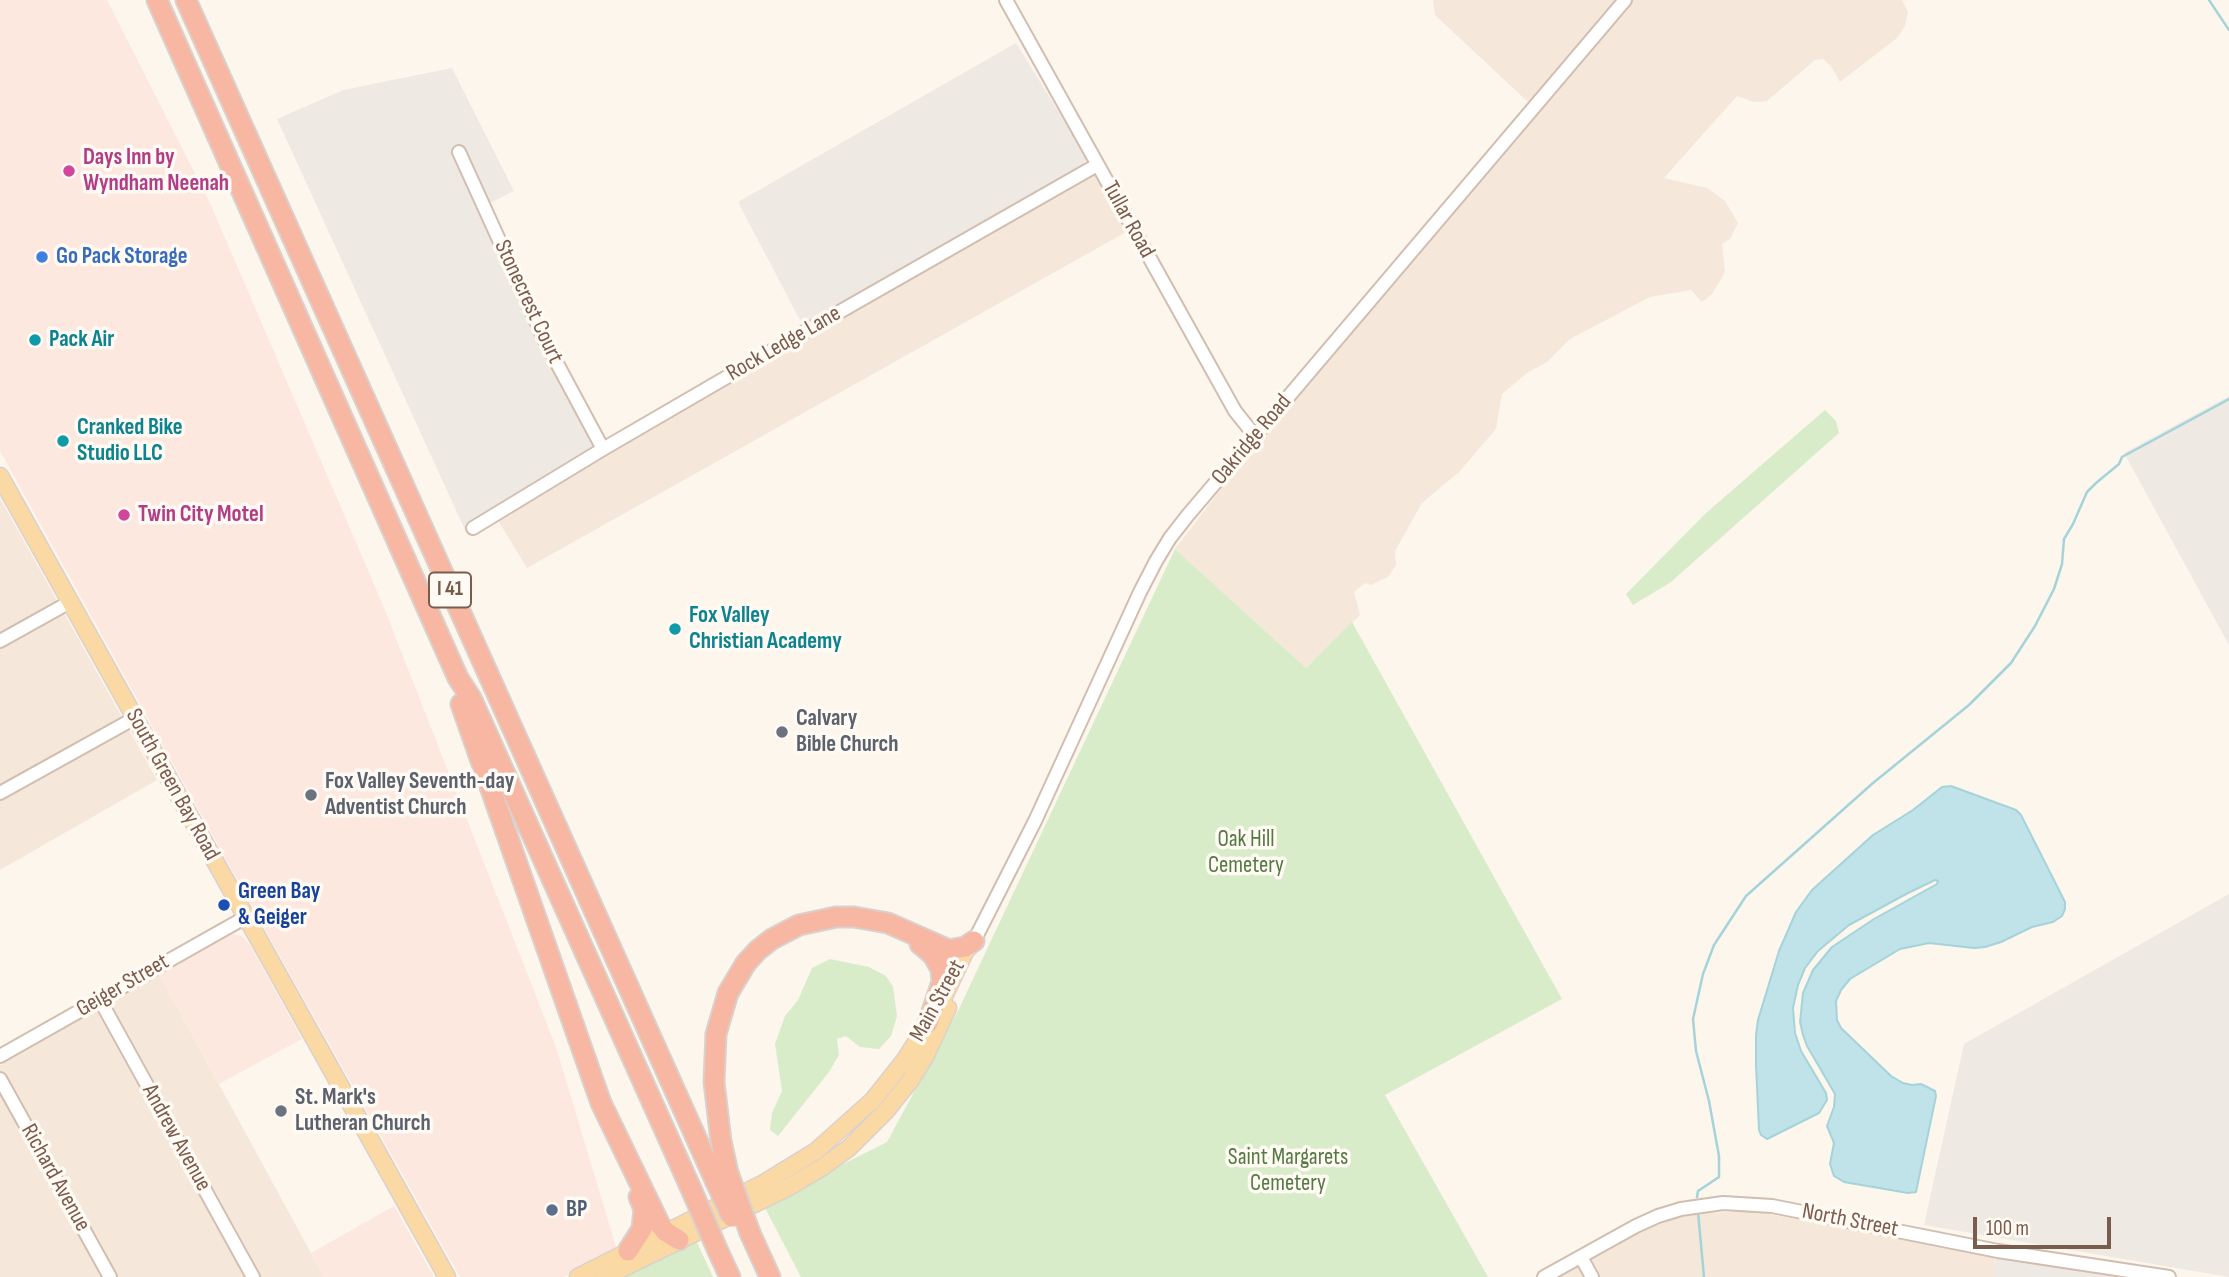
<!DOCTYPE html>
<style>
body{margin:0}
#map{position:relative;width:2229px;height:1277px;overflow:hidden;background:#fdf6ec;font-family:"Sofia Sans Condensed",sans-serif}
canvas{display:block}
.scale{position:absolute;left:1973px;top:1217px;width:138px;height:32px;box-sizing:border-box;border:4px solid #7a5c4d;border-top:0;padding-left:9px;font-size:21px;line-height:24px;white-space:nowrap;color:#7a5c4d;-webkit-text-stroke:5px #fffaf3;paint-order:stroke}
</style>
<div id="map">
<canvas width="2229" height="1277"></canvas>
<div class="scale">100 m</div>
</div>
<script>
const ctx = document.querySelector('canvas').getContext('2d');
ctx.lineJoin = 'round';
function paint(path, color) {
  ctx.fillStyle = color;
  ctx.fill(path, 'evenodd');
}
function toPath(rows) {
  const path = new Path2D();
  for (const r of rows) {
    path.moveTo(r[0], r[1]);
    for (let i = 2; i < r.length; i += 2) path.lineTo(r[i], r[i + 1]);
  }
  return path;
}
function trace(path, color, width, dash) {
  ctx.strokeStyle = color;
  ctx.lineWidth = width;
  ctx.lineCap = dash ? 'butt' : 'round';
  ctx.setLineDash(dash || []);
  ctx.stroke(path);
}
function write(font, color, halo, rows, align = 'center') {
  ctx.font = font + ' "Sofia Sans Condensed",sans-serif';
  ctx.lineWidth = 7;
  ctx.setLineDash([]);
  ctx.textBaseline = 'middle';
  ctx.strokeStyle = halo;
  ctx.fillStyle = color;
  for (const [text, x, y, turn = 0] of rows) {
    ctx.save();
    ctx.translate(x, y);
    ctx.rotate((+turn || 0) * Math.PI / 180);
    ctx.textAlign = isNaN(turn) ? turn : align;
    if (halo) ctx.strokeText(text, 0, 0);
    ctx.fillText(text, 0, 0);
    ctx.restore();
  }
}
paint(toPath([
 [1433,0,1902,0,1908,12,1905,26,1897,38,1840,82,1831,66,1823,59,1815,60,1767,101,1754,102,1737,96,1664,178,1707,188,1725,201,1738,223,1730,239,1722,244,1725,272,1712,294,1702,302,1691,290,1650,297,1570,339,1547,362,1527,373,1502,394,1496,429,1459,472,1422,503,1395,551,1396,565,1388,577,1371,585,1365,583,1354,592,1360,615,1306,668,1175,549,1262,435,1257,425,1528,102,1435,15],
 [1094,174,1128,231,527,568,497,519],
 [0,498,157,780,0,870],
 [159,974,324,1277,0,1277,0,1065],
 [1752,1211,1996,1255,1994,1277,1560,1277,1637,1233,1676,1218,1708,1213]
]), '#f5e8da');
paint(toPath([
 [0,0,107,0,210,203,383,605,556,1047,617,1250,564,1277,460,1277,255,912,0,451],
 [230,934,242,936,250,945,302,1039,219,1084,159,974],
 [394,1206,434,1277,324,1277,311,1253]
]), '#fde8e0');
paint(toPath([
 [1016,43,1088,159,1078,168,803,326,738,202],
 [452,68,514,191,484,206,603,449,466,532,277,119,343,90],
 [2229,396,2229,645,2124,453],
 [2229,894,2229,1277,1924,1225,1964,1044],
 [1996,1255,2124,1277,1994,1277]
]), '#efe9e4');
paint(toPath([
 [1825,410,1836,421,1839,433,1671,582,1633,605,1626,594,1706,513],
 [1175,549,1306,668,1352,622,1562,999,1385,1095,1488,1277,801,1277,763,1204,887,1142,958,1011],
 [830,959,869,967,886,976,893,987,897,1016,891,1036,879,1049,860,1047,846,1036,837,1039,839,1055,829,1072,778,1136,770,1130,772,1113,782,1091,775,1044,785,1016,798,1000,812,968],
 [695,1238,713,1277,617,1277]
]), '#d8ecc9');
const water = toPath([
 [1951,786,2016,810,2021,815,2065,902,2065,909,2062,916,2053,922,2032,927,2001,942,1985,947,1974,948,1929,943,1900,949,1850,979,1841,990,1836,1001,1837,1020,1841,1028,1891,1076,1903,1083,1912,1085,1921,1084,1935,1091,1936,1096,1916,1192,1908,1193,1844,1182,1834,1176,1830,1164,1834,1143,1827,1126,1834,1107,1835,1094,1807,1046,1803,1035,1800,1022,1803,993,1813,970,1832,947,1874,919,1937,884,1938,881,1935,880,1908,893,1849,925,1818,951,1805,968,1798,985,1793,1008,1795,1033,1801,1051,1826,1093,1827,1100,1819,1113,1767,1139,1761,1135,1759,1130,1756,1065,1756,1035,1758,1020,1779,951,1796,912,1812,890,1873,835,1913,810,1942,787,1951,786]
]);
paint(water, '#bfe3e8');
trace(water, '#a5d3da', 2);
trace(toPath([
 [2209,0,2229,30],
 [1697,1197,1698,1191,1719,1177,1719,1156,1709,1101,1696,1051,1693,1019,1703,974,1714,945,1746,896,1873,783,1969,705,2011,663,2035,626,2054,589,2062,564,2064,539,2073,524,2087,492,2096,483,2119,464,2122,457,2229,399],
 [1698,1212,1704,1277]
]), '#a5d3da', 2.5);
const minor = toPath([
 [1006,0,1235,411,1255,436],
 [459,152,545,341,603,449],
 [473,528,603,449,806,331,1097,165],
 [0,641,70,602],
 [0,793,135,718],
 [974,941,1035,821,1140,592,1156,561,1170,538,1188,515,1625,0],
 [100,1000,253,1277],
 [0,1056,246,917],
 [0,1079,110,1277],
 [1581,1257,1592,1277],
 [1544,1277,1636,1226,1658,1216,1681,1209,1723,1203,1772,1206,1998,1251,2169,1277]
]);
const major = toPath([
 [0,476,447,1277],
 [578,1277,762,1184,816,1151,873,1100,904,1061,941,1003,965,952,974,941],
 [605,1277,787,1188,821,1168,849,1148,886,1111,910,1081,925,1057,948,1008]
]);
const highway = toPath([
 [157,0,458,678,471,698,692,1191],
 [186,0,715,1180],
 [461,704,601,1103,660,1225,666,1232,679,1240],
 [920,944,933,955,941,969,942,982,928,1023],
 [728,1173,721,1141,714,1082,716,1034,728,993,746,963,758,950,772,939,799,925,836,917,854,917,888,923,949,950,965,947,974,941],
 [750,1233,770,1277],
 [717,1249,730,1277],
 [628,1251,642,1229,644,1209,639,1197]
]);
trace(minor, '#d1beb0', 16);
trace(major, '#dad1cd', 19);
trace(highway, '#dad1cd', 23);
trace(minor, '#fff', 12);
trace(major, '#fbd9a5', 16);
trace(highway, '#f7b7a3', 19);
const highwayBridge = toPath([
 [728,1173,750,1233],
 [715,1180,732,1217],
 [692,1191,717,1249]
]);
trace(highwayBridge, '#dad1cd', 23, []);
trace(highwayBridge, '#f7b7a3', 19);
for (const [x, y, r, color] of [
 [69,171,7,"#d1479c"],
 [42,257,7,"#3f7fe0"],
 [35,340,7,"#0f9aa8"],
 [63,441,7,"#0f9aa8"],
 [124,515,7,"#d1479c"],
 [675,629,7,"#0f9aa8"],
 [782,732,7,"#6b7280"],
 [311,795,7,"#6b7280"],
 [224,905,7,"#1a4fb4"],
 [281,1111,7,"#6b7280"],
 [552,1210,7,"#5c6f8a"]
]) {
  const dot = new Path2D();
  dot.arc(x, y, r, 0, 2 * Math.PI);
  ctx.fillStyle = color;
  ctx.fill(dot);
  trace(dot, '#fffaf3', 2.5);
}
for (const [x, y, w] of [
 [450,590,42]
]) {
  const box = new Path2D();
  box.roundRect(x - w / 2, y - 17.5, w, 35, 5);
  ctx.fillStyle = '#fffaf3';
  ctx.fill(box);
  trace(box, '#7a5c4d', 2);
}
write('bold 21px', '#7a5c4d', null, [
 ["I 41",450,590]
]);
write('bold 23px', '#b23c85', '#fffaf3', [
 ["Days Inn by",83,158],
 ["Wyndham Neenah",83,184],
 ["Twin City Motel",138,515]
], 'left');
write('23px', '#7a5c4d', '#fffaf3', [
 ["Tullar Road",1128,220,61],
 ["Stonecrest Court",528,302,65],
 ["Rock Ledge Lane",784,344,-30],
 ["Oakridge Road",1252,440,-50],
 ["South Green Bay Road",172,785,61],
 ["Geiger Street",123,986,-30],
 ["Main Street",938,1001,-61],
 ["Andrew Avenue",176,1138,61],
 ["Richard Avenue",55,1178,61],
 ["North Street",1850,1221,11]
]);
write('bold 23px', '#366cbe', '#fffaf3', [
 ["Go Pack Storage",56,257]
], 'left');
write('bold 23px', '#0d838f', '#fffaf3', [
 ["Pack Air",49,340],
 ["Cranked Bike",77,428],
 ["Studio LLC",77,454],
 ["Fox Valley",689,616],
 ["Christian Academy",689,642]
], 'left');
write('bold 23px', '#5b616d', '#fffaf3', [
 ["Calvary",796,719],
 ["Bible Church",796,745],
 ["Fox Valley Seventh-day",325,782],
 ["Adventist Church",325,808],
 ["St. Mark's",295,1098],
 ["Lutheran Church",295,1124]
], 'left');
write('23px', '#537a41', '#fffaf3', [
 ["Oak Hill",1246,840],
 ["Cemetery",1246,866],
 ["Saint Margarets",1288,1158],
 ["Cemetery",1288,1184]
]);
write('bold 23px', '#164399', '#fffaf3', [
 ["Green Bay",238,892],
 ["& Geiger",238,918]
], 'left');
write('bold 23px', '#4e5e75', '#fffaf3', [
 ["BP",566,1210]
], 'left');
</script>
